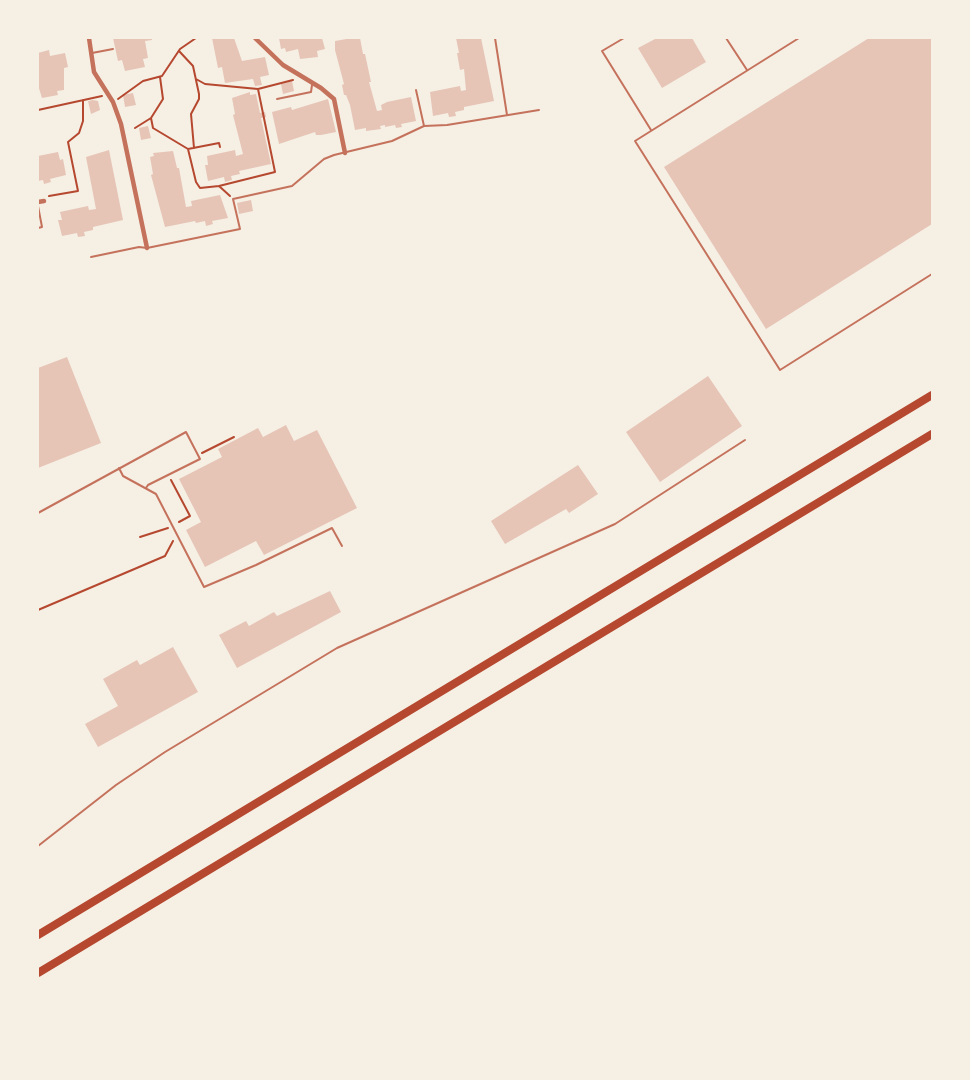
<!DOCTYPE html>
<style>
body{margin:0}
#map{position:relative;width:970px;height:1080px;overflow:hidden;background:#f6efe4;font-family:Arial,sans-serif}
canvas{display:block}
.frame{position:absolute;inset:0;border:39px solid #f6efe4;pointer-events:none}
</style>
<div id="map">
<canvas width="970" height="1080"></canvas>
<div class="frame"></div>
</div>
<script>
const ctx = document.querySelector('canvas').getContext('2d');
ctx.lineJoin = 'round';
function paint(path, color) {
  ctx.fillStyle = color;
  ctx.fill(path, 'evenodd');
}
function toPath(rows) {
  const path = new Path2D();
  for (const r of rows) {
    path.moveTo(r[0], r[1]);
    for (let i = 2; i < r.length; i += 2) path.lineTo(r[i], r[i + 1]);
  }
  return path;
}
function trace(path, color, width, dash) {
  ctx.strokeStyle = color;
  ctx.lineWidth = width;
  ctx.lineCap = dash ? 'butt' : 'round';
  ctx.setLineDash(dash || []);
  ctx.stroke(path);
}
paint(toPath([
 [113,38,152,38,152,40,145,41,148,58,143,59,145,67,125,71,122,60,118,61],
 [212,38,234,38,242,61,265,57,269,75,260,77,262,85,255,86,253,79,225,83,222,67,218,68],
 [279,38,322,38,325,49,317,51,318,57,300,59,298,49,286,52,285,48,281,49],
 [352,38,360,38,363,54,365,54,371,82,369,82,377,111,382,110,381,105,387,102,411,97,416,121,401,124,402,127,396,128,395,125,385,127,385,125,380,126,381,129,366,131,366,128,355,130,350,105,346,95,344,95,342,85,344,84,335,50,335,41],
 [456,38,481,38,494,101,464,107,464,110,455,112,456,116,449,117,448,113,433,116,430,92,460,86,461,91,466,90,464,69,460,70,457,53,459,53],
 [657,38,692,38,706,62,662,88,638,48],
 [869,38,932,38,932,224,766,329,664,167],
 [49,50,50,56,65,53,68,67,64,68,64,90,57,91,58,95,42,98,38,85,38,53],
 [292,81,294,91,283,94,281,84],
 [250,92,250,95,256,94,260,113,265,112,266,117,261,118,271,164,239,171,240,174,231,176,232,180,225,182,224,177,208,181,205,165,208,165,207,156,235,150,236,156,243,154,233,115,235,114,232,98],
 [133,93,136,105,125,107,123,95],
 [328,99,336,132,321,135,316,135,315,132,279,144,272,112,291,107,292,110],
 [93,100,98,101,100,110,91,114,88,101],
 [148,126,151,138,141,140,139,128],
 [109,150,123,220,93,227,93,230,84,232,85,236,78,237,77,233,62,236,58,220,62,220,60,212,88,206,89,210,96,209,86,157],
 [173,151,177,168,179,168,186,207,192,206,191,201,220,195,228,218,212,221,213,224,206,226,205,221,196,223,195,221,165,227,151,175,153,174,150,157,154,156,153,153],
 [58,152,60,160,63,159,66,175,50,179,51,182,44,184,43,180,38,181,38,156],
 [251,200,253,211,239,214,237,203],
 [67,357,101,443,38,468,38,368],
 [708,376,742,426,660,482,626,432],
 [286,425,294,441,317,430,357,508,264,555,256,541,205,567,186,530,201,522,179,479,222,457,218,449,258,428,263,437],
 [578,465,598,494,569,513,566,509,505,544,491,521],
 [330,591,341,612,237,668,219,635,246,621,249,626,274,612,277,616],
 [173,647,198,692,98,747,85,724,118,706,103,679,137,660,140,665]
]), '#e6c5b7');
trace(toPath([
 [179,51,193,66,199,94,199,99,191,114,194,148],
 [196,79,205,84,258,89],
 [118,99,143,81,162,76,180,49,196,38],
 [38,110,102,96],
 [151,118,153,128,188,149,196,182,200,188,219,186,230,196],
 [135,128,151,118,163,99,160,77],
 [188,149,219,143,220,147],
 [219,186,275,172,258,89,293,80],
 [49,196,78,191,68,142,79,133,83,121,83,100],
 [202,453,234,437],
 [171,480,190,516,179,522],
 [140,537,168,528],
 [38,610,165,556,173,541]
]), '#b5482f', 2);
trace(toPath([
 [495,38,507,115],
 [624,38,602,51,651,130],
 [726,38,747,70],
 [799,38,635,141,780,370,932,274],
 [92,53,113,49],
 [416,90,424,126],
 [277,99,311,92,312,85],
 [38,206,42,227,38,228],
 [91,257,139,247,147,248,240,229,233,199,292,186,324,159,334,155,392,141,424,126,447,125,539,110],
 [119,468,123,476,156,494,204,587,256,565,332,528,342,546],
 [38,513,186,432,200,459,148,485,146,488],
 [38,846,116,785,165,752,337,648,615,524,745,440]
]), '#c5725c', 2);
trace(toPath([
 [89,38,94,72,113,102,121,124,147,248],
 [255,38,283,65,321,88,334,99,345,153],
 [38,202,44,201]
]), '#c5725c', 4.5);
trace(toPath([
 [38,935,932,395],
 [38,973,932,434]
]), '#b5482f', 8);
</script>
